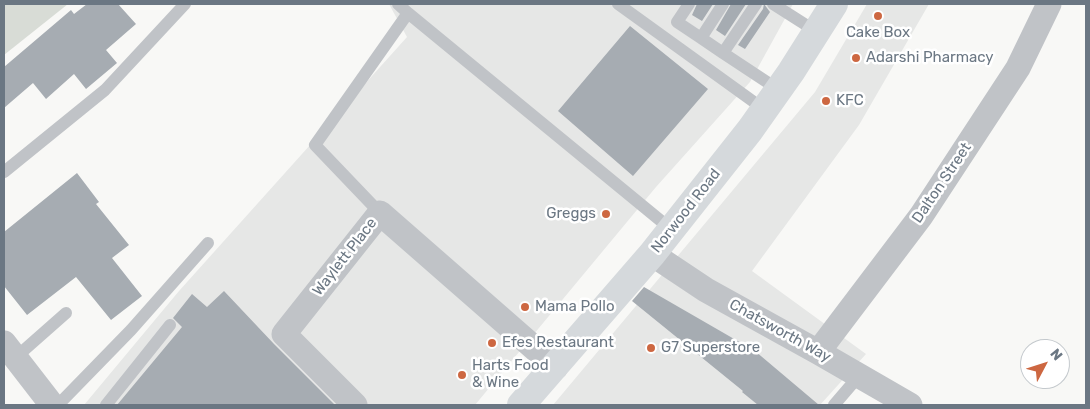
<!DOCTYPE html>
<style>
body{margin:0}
#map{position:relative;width:1090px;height:409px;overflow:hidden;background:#f8f8f6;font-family:Rubik,sans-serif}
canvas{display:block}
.frame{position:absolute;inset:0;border:5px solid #6b7783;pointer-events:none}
.north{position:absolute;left:1020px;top:339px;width:50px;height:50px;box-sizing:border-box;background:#fff;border:1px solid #c4c9cd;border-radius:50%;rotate:50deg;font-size:14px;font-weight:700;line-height:20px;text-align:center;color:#6b7783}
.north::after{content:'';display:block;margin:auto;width:18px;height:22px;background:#cd6741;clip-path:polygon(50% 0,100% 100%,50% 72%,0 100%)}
</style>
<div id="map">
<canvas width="1090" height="409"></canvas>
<div class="frame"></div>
<div class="north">N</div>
</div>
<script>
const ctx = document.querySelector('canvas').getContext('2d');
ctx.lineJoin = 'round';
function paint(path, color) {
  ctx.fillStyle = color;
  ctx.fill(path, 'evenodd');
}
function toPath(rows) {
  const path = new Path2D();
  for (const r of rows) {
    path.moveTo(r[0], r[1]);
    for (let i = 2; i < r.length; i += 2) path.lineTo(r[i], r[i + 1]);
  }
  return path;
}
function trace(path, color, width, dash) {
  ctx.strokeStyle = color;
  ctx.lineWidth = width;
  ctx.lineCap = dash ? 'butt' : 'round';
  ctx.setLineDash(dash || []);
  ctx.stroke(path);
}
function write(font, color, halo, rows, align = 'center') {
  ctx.font = font + ' Rubik,sans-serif';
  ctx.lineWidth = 5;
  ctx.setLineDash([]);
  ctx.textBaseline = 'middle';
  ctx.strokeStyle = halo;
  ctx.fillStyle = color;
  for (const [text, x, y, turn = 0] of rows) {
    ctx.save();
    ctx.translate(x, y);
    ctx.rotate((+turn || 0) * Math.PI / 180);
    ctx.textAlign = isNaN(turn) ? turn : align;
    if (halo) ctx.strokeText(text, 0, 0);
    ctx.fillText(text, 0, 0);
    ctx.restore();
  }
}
paint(toPath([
 [389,4,793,4,750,82,656,187,475,405,84,405,179,291,407,37],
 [867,4,929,4,859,125,752,271,866,354,820,405,553,405,815,92]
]), '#e6e7e6');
paint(toPath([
 [4,4,68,4,4,55]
]), '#d8dcd6');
paint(toPath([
 [87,4,118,4,136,24,106,50,117,63,86,89,74,74,46,99,33,83,4,108,4,67,71,10,74,14],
 [697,4,713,4,702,21,692,15],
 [731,4,746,4,725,36,716,30],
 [764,4,770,12,745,49,738,45,763,9],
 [630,26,708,89,633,176,558,111],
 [77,173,99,202,96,204,129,245,112,258,142,296,111,320,76,277,27,315,4,286,4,232],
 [644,287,755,351,819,405,758,405,742,392,743,391,632,301],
 [224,291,274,344,335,405,117,405,182,327,173,318,192,294,207,307]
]), '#a6acb2');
trace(toPath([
 [398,4,408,13],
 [618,4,765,110],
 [689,4,677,22,701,38],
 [723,4,701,38,723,53],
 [756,4,723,53,779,90],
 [773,4,817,32],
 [4,172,105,90,185,4],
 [380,213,315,145,408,13,672,230],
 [15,358,66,313],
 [58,405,131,330,208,243],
 [106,405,170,325],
 [834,405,858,377]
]), '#c0c3c7', 12);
trace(toPath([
 [652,254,706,290,818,352,910,405],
 [4,343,52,405],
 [818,352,921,216,1018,68,1049,4],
 [355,405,284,334,380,213,556,367]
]), '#c0c3c7', 25);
trace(toPath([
 [521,405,652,254,750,130,791,72,834,4]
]), '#d5d9dc', 28);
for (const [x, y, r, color] of [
 [878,16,5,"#cd6741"],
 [856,58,5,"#cd6741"],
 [826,101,5,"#cd6741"],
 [606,214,5,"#cd6741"],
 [525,307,5,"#cd6741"],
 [492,343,5,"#cd6741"],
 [651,348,5,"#cd6741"],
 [462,375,5,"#cd6741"]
]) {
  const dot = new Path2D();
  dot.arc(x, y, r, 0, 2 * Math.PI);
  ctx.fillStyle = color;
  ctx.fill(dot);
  trace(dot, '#fff', 2);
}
write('15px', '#6b7783', '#fff', [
 ["Cake Box",878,33,"center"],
 ["Adarshi Pharmacy",866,58],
 ["KFC",836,101],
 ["Greggs",596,214,"right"],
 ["Mama Pollo",535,307],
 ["Efes Restaurant",502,343],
 ["G7 Superstore",661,348],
 ["Harts Food",472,366],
 ["& Wine",472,383]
], 'left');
write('15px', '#6b7783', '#fff', [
 ["Dalton Street",942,183,-56],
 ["Norwood Road",686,211,-52],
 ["Waylett Place",345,257,-52],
 ["Chatsworth Way",780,331,29]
]);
</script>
